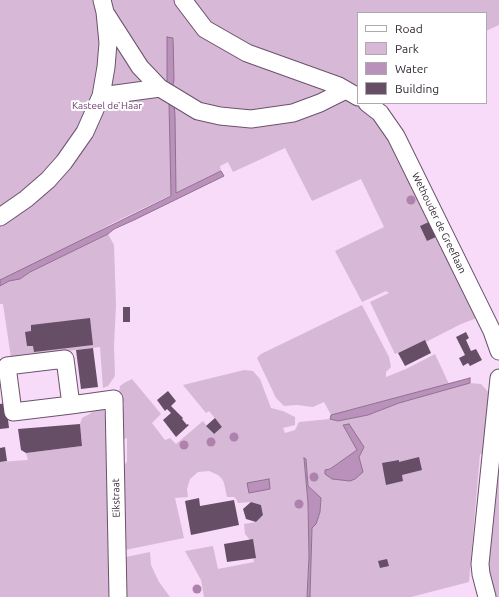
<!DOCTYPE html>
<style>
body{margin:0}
#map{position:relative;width:499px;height:597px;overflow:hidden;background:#f8dbf8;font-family:Ubuntu,sans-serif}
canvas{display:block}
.legend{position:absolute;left:357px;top:12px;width:130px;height:92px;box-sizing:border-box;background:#fff;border:1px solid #ada9ad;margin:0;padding:5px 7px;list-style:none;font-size:12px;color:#322732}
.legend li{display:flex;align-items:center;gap:8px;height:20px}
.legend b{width:20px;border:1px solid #ada9ad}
</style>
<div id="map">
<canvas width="499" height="597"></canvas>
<ul class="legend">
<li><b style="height:5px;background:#fff"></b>Road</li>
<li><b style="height:11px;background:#d7b9d7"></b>Park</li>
<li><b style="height:11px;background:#b991ba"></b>Water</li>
<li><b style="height:11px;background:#664e67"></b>Building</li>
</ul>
</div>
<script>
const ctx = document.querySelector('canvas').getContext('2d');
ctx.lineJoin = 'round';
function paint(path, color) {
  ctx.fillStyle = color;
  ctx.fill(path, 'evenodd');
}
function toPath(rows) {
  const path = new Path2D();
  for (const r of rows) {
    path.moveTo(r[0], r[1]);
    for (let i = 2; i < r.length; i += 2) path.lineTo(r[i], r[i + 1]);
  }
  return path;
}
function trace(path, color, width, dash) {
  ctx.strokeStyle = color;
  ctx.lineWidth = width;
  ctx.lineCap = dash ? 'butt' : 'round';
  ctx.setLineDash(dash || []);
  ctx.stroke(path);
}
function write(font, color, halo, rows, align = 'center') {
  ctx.font = font + ' Ubuntu,sans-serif';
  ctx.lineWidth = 4;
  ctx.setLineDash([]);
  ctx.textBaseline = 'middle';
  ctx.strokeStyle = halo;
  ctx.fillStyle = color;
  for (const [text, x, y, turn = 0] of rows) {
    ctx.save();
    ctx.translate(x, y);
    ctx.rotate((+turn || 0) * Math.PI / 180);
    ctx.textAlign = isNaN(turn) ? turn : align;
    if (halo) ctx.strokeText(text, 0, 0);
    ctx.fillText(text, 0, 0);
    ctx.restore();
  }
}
paint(toPath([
 [0,0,499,0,499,25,486,31,486,13,358,13,358,93,382,119,482,316,461,324,418,346,417,344,395,354,370,302,389,293,386,291,362,302,335,251,384,227,361,179,312,201,285,148,233,172,228,162,220,166,221,171,113,223,0,284],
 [108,234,114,245,116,305,114,346,115,376,108,386,103,388,100,347,11,358,3,304,0,304,0,286,9,281,20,279,30,272],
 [362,305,389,357,391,367,386,372,386,377,406,369,435,354,449,384,331,415,324,402,313,407,297,405,284,406,276,398,257,358,261,354],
 [244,370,253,371,260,379,271,408,283,411,295,417,295,425,283,428,285,433,295,430,299,422,330,419,338,421,368,415,399,403,470,383,481,384,493,397,487,453,480,454,469,582,411,597,310,597,312,528,316,523,320,512,321,499,308,486,306,459,304,458,308,503,309,557,307,597,204,597,201,580,185,551,213,546,218,569,254,562,250,540,245,534,244,524,256,522,263,515,261,505,251,502,238,503,236,499,234,497,227,497,224,483,222,479,218,475,209,471,198,472,190,479,187,489,188,497,175,498,184,538,125,550,121,468,127,462,127,438,120,441,124,403,119,393,120,386,124,383,132,379,161,414,152,423,165,440,170,438,176,444,203,421,213,434,222,427,209,411,206,413,183,385],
 [343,425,364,447,359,457,361,464,325,470,330,469,357,450],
 [96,404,104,407,105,415,110,421,109,597,0,597,0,462,28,460,26,453,82,446,80,424,82,418,91,413],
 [499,405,499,597,492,597,485,565],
 [150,552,151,565,159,582,170,597,127,597,126,557]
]), '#d7b9d7');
const water = toPath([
 [167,37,173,38,174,80,172,91,167,87,167,37],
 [174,102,175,116,176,193,221,171,224,176,134,220,114,229,108,234,30,272,20,279,9,281,0,286,0,280,171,196,169,103,174,102],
 [470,378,470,383,399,403,368,415,338,421,330,419,331,415,470,378],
 [349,424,364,447,359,457,363,472,355,479,350,481,332,479,325,474,325,470,330,469,357,450,343,425,349,424],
 [304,458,306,459,308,486,321,498,320,512,316,524,312,528,310,597,307,597,309,557,308,503,304,458],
 [269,479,270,489,249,493,247,483,269,479]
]);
paint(water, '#b991ba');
trace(water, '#907191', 1);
paint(toPath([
 [431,221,438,236,427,241,420,226],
 [123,307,130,307,130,322,123,322],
 [90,318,93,345,34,352,33,346,27,346,25,332,31,331,31,325],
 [466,332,469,338,466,340,471,351,476,349,482,360,470,366,468,363,463,366,459,358,465,355,456,337],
 [425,340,431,353,405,366,398,353],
 [93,348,98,387,81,389,76,350],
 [168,391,176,401,171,406,183,418,182,419,187,425,187,424,189,425,176,437,163,420,171,413,167,409,165,411,157,400],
 [6,403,9,428,0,429,0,404],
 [215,418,222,427,214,434,206,426],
 [80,424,82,446,26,453,21,450,18,429],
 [5,447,7,461,0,462,0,448],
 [419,457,422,470,402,475,403,481,386,485,382,463,399,460,399,462],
 [199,498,200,506,234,500,239,525,191,535,185,501],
 [251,502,261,505,263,515,256,522,246,519,243,509],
 [253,539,256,558,227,562,224,544],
 [387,559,389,566,380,568,378,561]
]), '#664e67');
const minor = toPath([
 [183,0,205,29,247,53,339,86,358,97],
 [106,14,140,67,160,88],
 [101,96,160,88,198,111,220,116,251,119,293,113,320,103,346,90],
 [367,103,380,113,396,136,492,331,499,351],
 [0,217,26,199,48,180,64,162,85,132,101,96,106,67,108,43,105,12,102,0],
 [71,405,65,359,7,366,13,412,71,405,114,399,118,597],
 [487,597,481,574,480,564,499,378]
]);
trace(minor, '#6b526b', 19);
trace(minor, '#fff', 17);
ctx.fillStyle = '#ad83ad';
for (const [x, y] of [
 [411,200],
 [234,437],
 [211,442],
 [184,445],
 [314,477],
 [299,504],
 [197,589]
]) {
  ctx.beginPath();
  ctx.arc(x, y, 4.5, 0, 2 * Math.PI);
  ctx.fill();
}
write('10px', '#6f3b70', '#fff', [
 ["Kasteel de Haar",107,106]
]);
write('10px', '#322732', '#fff', [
 ["Wethouder de Greeflaan",439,223,64],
 ["Eikstraat",116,498,-91]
]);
</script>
